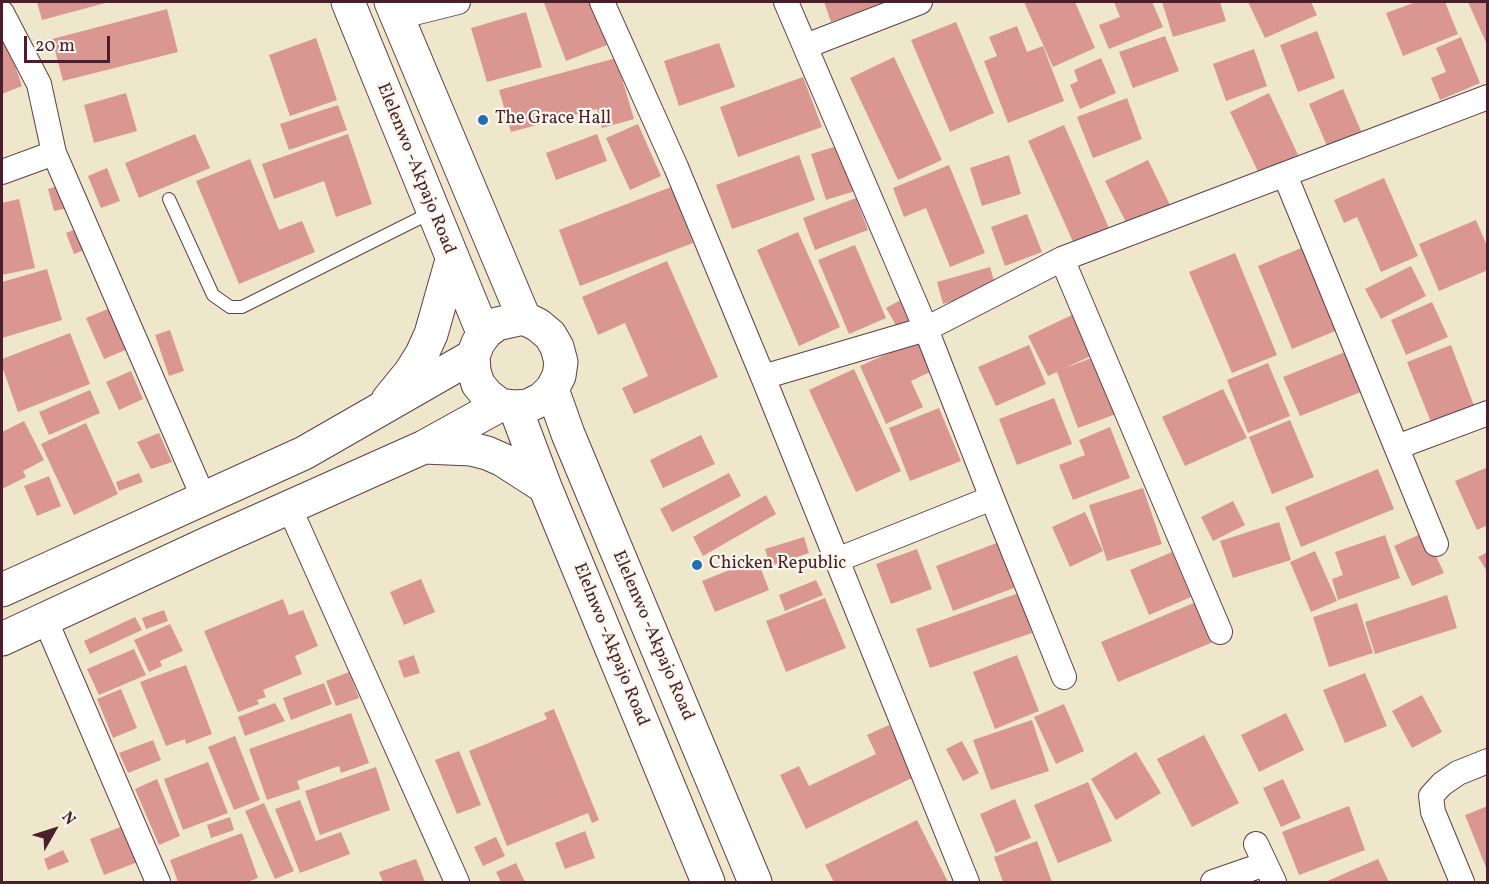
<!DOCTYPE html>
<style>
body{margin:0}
#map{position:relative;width:1489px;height:884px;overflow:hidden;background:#eee7cc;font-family:Vollkorn,serif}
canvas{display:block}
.frame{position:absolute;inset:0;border:3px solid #4a1f2b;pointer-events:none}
.north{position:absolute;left:24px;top:800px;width:60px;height:60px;-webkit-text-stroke:4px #fbf7ec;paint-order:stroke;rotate:51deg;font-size:16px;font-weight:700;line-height:24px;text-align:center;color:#4a1f2b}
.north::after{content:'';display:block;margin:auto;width:21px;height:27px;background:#4a1f2b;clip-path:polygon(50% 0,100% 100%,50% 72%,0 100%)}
.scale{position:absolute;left:24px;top:36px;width:86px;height:27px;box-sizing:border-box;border:3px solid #4a1f2b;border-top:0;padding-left:8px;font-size:18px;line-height:21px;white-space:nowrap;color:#4a1f2b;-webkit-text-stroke:4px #fbf7ec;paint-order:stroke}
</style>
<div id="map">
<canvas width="1489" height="884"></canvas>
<div class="frame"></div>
<div class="north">N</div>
<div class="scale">20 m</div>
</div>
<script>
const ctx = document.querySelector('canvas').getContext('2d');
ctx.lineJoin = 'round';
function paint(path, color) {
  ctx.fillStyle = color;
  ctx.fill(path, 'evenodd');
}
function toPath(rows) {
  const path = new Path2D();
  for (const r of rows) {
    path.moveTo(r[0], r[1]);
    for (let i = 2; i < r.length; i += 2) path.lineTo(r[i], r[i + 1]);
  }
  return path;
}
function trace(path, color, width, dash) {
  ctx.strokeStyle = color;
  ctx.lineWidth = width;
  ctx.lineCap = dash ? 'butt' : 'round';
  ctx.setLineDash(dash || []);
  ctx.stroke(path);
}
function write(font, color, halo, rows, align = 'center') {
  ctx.font = font + ' Vollkorn,serif';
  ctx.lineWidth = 4.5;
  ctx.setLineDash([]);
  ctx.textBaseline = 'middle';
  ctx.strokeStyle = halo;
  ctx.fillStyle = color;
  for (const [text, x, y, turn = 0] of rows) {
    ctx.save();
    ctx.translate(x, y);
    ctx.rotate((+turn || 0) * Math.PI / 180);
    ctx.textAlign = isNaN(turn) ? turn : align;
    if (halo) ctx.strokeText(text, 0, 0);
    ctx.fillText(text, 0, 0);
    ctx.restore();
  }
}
paint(toPath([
 [37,2,109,2,42,20],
 [547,2,590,2,607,45,566,61,544,3],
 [824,2,891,2,831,22],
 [1024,2,1075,2,1095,48,1053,67],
 [1114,2,1152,2,1163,27,1109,49,1099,25,1120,17],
 [1162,2,1220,2,1226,21,1173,37],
 [1248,2,1311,2,1317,15,1265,38],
 [1416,2,1445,2,1458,34,1403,56,1386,13],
 [1468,2,1488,2,1488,47],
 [167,9,178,52,63,81,52,39],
 [526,12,542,67,487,82,471,28],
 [956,22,994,113,950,132,911,40],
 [1017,26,1027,52,1043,46,1064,101,1008,123,984,61,997,56,989,37],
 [1317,31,1335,78,1298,92,1280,45],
 [1165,36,1179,71,1133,88,1119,52],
 [1461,37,1480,83,1440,100,1431,78,1446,72,1436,48],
 [316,38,337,100,290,116,269,55],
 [6,39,22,86,2,94,2,40],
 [719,43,735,87,679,106,664,61],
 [1254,49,1267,86,1226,101,1213,64],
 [894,57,942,160,898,180,850,78],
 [616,58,634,119,602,128,597,109,511,132,499,90],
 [1101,58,1116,93,1080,109,1070,85,1078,81,1074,70],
 [803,77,822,127,738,157,720,107],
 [1343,89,1364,138,1330,153,1309,104],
 [126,93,137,131,94,143,84,105],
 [1269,93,1300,159,1261,178,1230,112],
 [1127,98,1142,139,1093,158,1077,117],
 [338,105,347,130,289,150,280,124],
 [638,124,661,176,630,190,606,138],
 [1064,125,1109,228,1074,244,1028,141],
 [195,134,210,168,139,198,125,163],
 [348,134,372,204,336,217,324,181,274,199,262,164],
 [597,134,607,161,556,180,546,153],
 [840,145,855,191,826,200,811,154],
 [799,155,815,200,732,229,716,185],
 [1009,155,1021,194,982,206,970,168],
 [250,159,279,230,302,221,315,252,239,284,196,181],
 [1148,160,1170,205,1128,226,1105,181],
 [949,165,985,253,950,267,926,208,904,217,893,188],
 [107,168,120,201,101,208,88,176],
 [1384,178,1418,256,1381,272,1357,217,1344,223,1334,200],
 [62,185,68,208,54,211,48,189],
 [671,187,693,243,580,286,559,230],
 [856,198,868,230,815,250,803,218],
 [19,199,35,268,2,275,2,203],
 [1027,214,1042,252,1005,266,991,227],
 [1476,220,1488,248,1488,270,1439,291,1419,244],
 [79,228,87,249,74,254,66,233],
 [798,232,840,327,799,346,757,250],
 [855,245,886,318,849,334,818,260],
 [1306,246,1340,329,1292,349,1258,266],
 [1235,253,1277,355,1232,373,1189,272],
 [667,261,718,377,634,414,622,388,648,376,625,323,598,335,582,297],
 [1411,266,1426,296,1381,319,1365,289],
 [990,267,996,288,943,304,937,282],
 [47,269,62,320,2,338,2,282],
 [906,297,917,316,897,327,886,308],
 [1432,302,1448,337,1406,355,1391,320],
 [113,307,130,348,104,359,86,318],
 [1076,313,1095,354,1065,368,1097,356,1119,413,1078,428,1057,372,1048,376,1028,336],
 [170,330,184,371,169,376,155,335],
 [70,333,90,384,18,412,2,366,2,359],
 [918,340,932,371,911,381,923,407,886,424,860,366],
 [1029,345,1046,384,996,406,978,367],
 [1451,345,1476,411,1433,427,1407,362],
 [1350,350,1366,390,1300,416,1283,377],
 [1268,363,1290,416,1248,433,1227,380],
 [854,369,901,471,856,492,809,390],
 [131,371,143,399,119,410,106,382],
 [1223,389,1247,438,1185,466,1162,417],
 [90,390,100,413,49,435,39,412],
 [1054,398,1072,444,1017,465,999,419],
 [939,408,961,461,910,481,889,428],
 [1290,420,1314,477,1272,494,1249,437],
 [24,421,44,460,23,471,26,477,2,489,2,432],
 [86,423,118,494,74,515,41,444],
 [1110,427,1130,478,1073,500,1059,465,1085,455,1079,440],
 [159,433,172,462,151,469,137,442],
 [701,435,715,464,663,488,650,460],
 [1488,467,1488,525,1477,530,1455,481],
 [1378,469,1394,509,1301,547,1285,507],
 [139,473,143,482,119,491,116,482],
 [729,473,741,496,672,532,660,509],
 [49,476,61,506,37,516,24,486],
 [1143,488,1162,544,1107,561,1089,505],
 [766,495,776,514,703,556,693,537],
 [1233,501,1245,525,1213,541,1201,517],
 [1085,512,1103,551,1070,567,1052,527],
 [1279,522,1291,560,1233,578,1220,541],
 [1425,532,1444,573,1412,586,1394,546],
 [1385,535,1400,578,1338,600,1332,579,1343,575,1335,552],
 [804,537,809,553,770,566,765,549],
 [1002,541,1019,586,953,611,936,566],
 [917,549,932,589,891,604,876,564],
 [1315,551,1337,601,1311,612,1290,562],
 [1172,552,1191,597,1149,615,1130,570],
 [1488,552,1488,573,1478,557],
 [757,559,769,590,715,612,702,581],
 [421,579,435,612,404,625,390,592],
 [816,580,823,595,785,611,779,595],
 [1019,593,1032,633,930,668,916,629],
 [1447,595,1457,628,1375,654,1365,622],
 [825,598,846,648,786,672,766,621],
 [283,599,289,615,303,610,318,646,295,656,302,674,263,690,266,697,257,700,259,704,238,712,204,631],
 [1196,602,1213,642,1118,682,1101,642],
 [1357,603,1373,653,1329,667,1313,617],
 [164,610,168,621,146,629,142,618],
 [135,617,142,630,90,654,84,641],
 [170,624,183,651,160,661,162,666,149,672,134,640],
 [134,649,146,675,99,695,87,669],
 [414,655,420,673,404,678,398,661],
 [1017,655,1039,711,995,729,973,672],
 [186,665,212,734,186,744,185,739,166,746,140,682],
 [349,672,359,698,336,706,326,681],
 [1365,673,1387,726,1345,743,1323,690],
 [324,683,332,704,291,720,283,698],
 [121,689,137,728,113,738,97,699],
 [1422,695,1442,732,1412,748,1392,711],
 [275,703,285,721,245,736,238,717],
 [1064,704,1084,751,1056,764,1034,717],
 [554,709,599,820,592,823,588,813,507,846,469,751,547,719,544,713],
 [351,713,369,763,341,773,339,766,297,781,300,789,267,800,249,749],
 [1286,713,1304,750,1259,772,1241,735],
 [1032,720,1049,771,991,790,973,740],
 [889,725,914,777,806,829,780,775,799,766,809,786,876,754,867,735],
 [1204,735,1239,803,1192,827,1157,759],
 [235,736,260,800,234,810,208,747],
 [153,740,161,760,128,773,119,753],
 [962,741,979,773,963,781,946,749],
 [459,751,481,805,457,814,435,760],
 [1136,752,1161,793,1116,820,1091,779],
 [208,762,228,813,183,830,164,779],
 [376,767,390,810,320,835,305,791],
 [157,779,180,836,159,845,135,789],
 [1283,779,1301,818,1281,827,1263,788],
 [1088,782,1112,841,1058,863,1034,805],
 [1015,799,1031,838,996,853,980,814],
 [300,800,316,841,341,832,350,854,300,873,275,809],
 [264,803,294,871,275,879,245,811],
 [1349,806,1365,850,1299,875,1282,832],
 [1488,806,1488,870,1487,870,1465,815],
 [230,817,234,830,211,838,207,825],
 [917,820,948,882,834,882,825,865],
 [123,826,138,862,104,875,90,839],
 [585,831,595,858,565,869,555,843],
 [242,833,258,878,247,882,178,882,170,860],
 [496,837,505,856,483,866,474,847],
 [1037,841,1052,882,1003,882,994,857],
 [63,850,69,862,48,870,44,859],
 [416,859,425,882,383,882,379,872],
 [1378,859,1389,882,1325,882],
 [516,863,525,882,501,882,496,872]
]), '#da9792');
const service = toPath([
 [169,199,213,295,230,307,242,307,432,212]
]);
const minor = toPath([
 [602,2,676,167,763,377,967,882],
 [786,2,926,329,992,498,1064,677],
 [2,13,39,84,54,153,204,499],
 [398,17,458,2],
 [806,46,920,2],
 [2,172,54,153],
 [1285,175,1436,544],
 [1062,259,1220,632],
 [763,377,926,329,1062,259,1488,97],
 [1397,447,1488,413],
 [289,507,457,882],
 [837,560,992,498],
 [45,619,158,882],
 [1256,844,1274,882],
 [1213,882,1265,864],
 [1462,882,1433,812,1431,796,1442,784,1458,773,1488,761]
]);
const secondary = toPath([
 [348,2,484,335],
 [391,2,524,318],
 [524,318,538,325,550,335,557,347,561,362,559,376,552,389,542,399,528,406,515,407,500,405,487,395,478,384,474,371,473,356,478,343,486,332,497,324,524,318],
 [552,389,568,434,755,882],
 [388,400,410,373,422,354,431,334,452,260],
 [515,407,545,487,708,882],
 [424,447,471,449,487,453,503,460,545,487],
 [2,590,304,453,473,356],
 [2,639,209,543,424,447,500,405]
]);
trace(service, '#633d43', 14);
trace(minor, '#633d43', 26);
trace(secondary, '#633d43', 35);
trace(service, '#fff', 12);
trace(minor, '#fff', 24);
trace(secondary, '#fff', 33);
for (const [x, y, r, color] of [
 [483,120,6,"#1f6fb2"],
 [697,565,6,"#1f6fb2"]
]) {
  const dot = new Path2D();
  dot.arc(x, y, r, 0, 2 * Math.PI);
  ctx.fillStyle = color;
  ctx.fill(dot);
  trace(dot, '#fbf7ec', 2);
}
write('18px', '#4a1f2b', '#fbf7ec', [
 ["The Grace Hall",495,120],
 ["Chicken Republic",709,565]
], 'left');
write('18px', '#4a1f2b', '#fbf7ec', [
 ["Elelenwo -Akpajo Road",415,169,68],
 ["Elelenwo -Akpajo Road",652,636,67],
 ["Elelnwo -Akpajo Road",610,645,68]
]);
</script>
